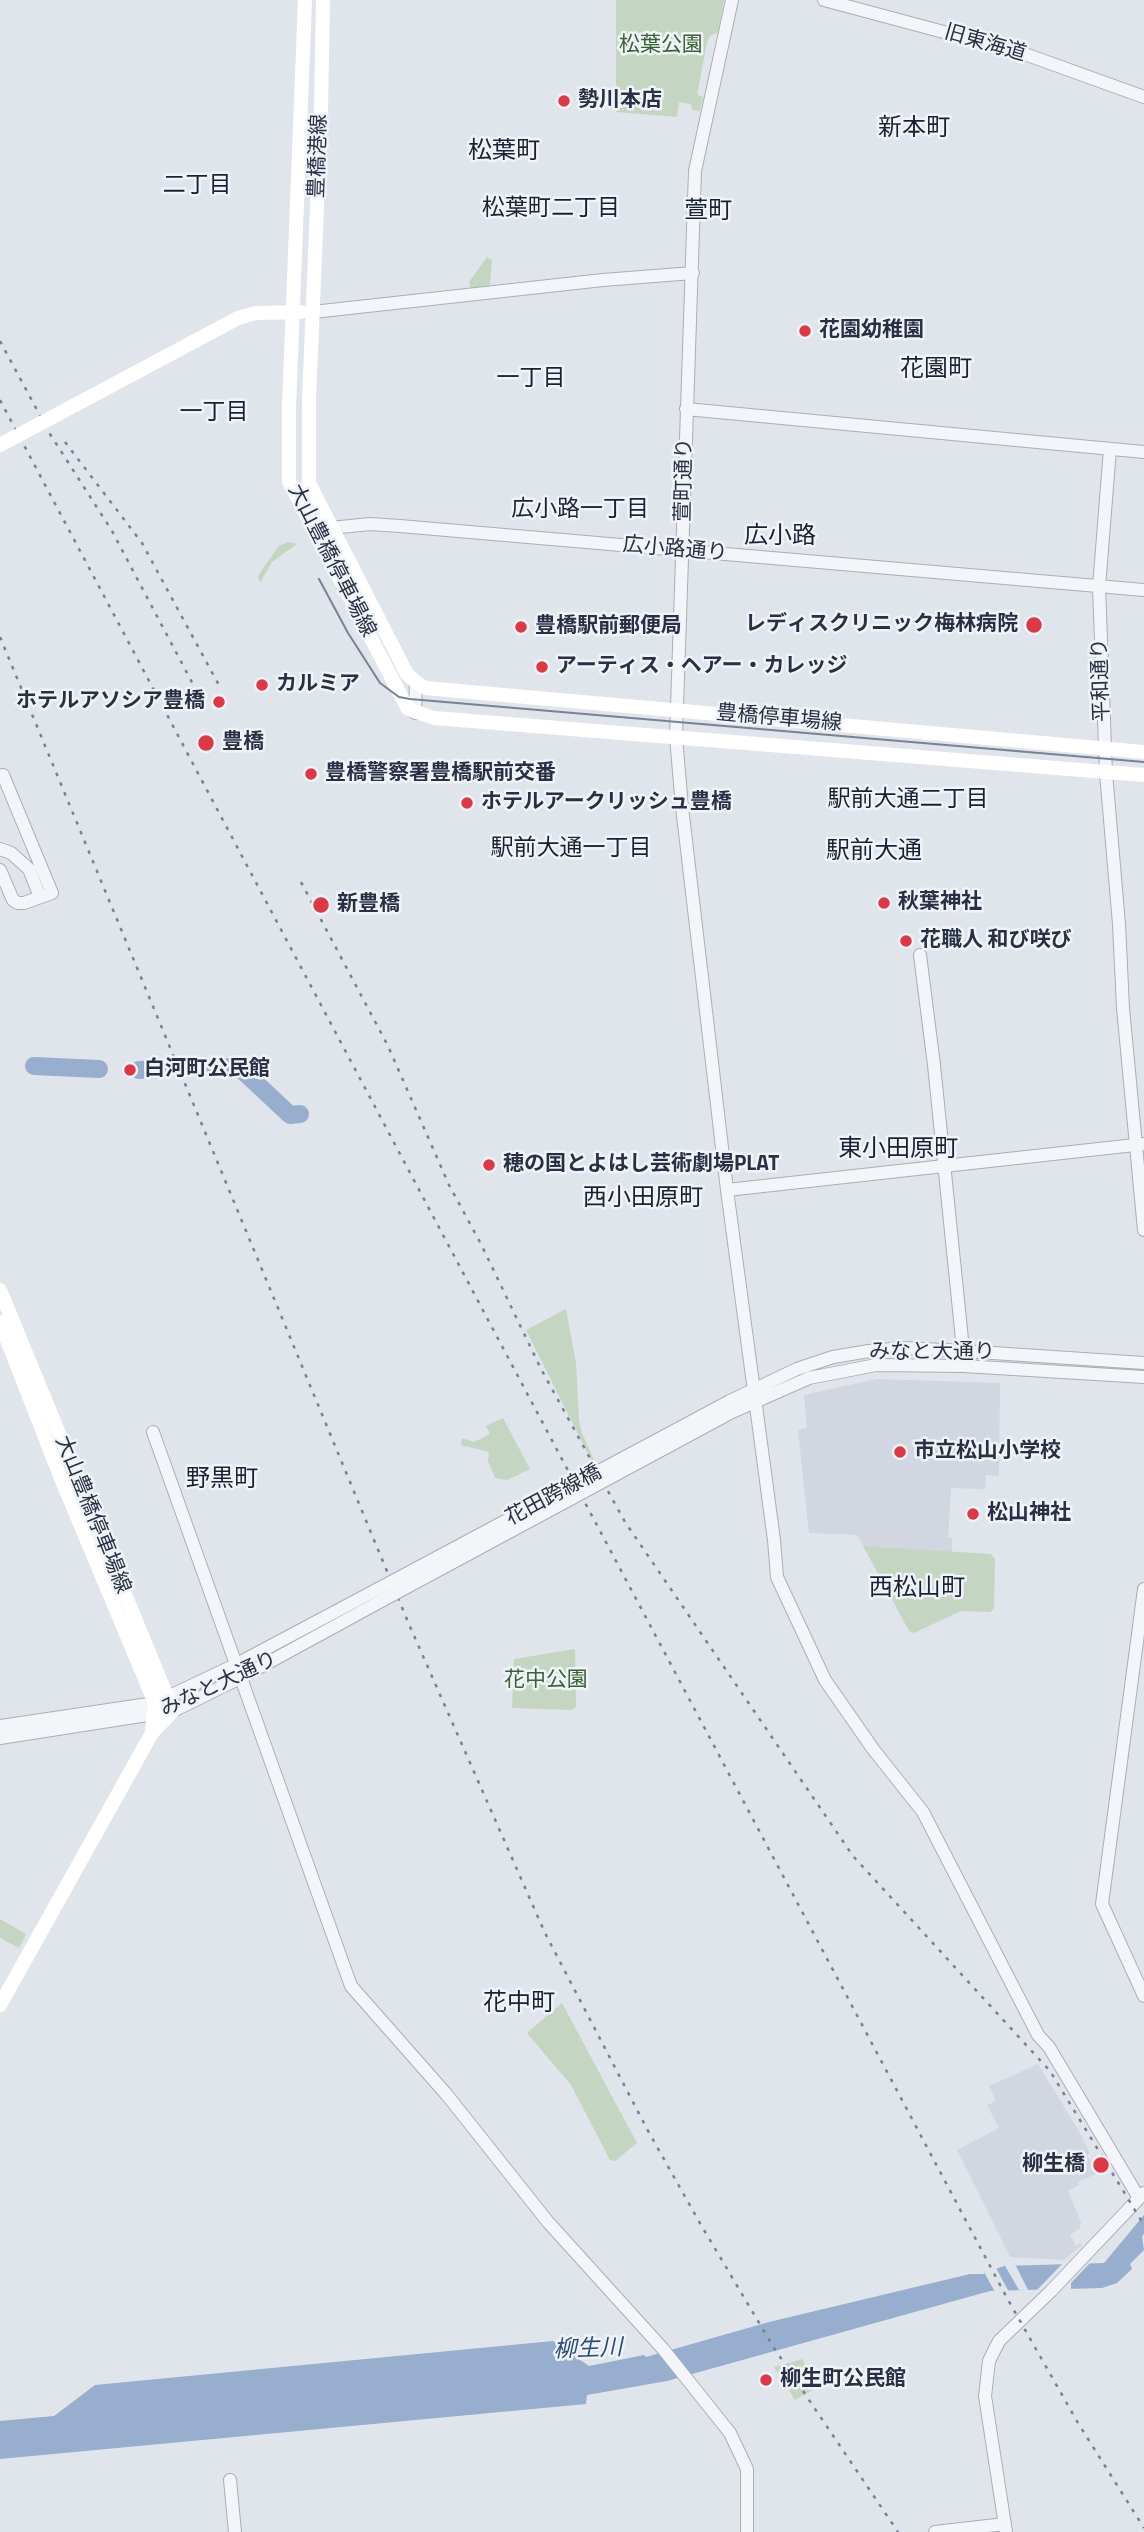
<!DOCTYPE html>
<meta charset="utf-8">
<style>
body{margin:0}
canvas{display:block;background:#e0e4eb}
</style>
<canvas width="1144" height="2532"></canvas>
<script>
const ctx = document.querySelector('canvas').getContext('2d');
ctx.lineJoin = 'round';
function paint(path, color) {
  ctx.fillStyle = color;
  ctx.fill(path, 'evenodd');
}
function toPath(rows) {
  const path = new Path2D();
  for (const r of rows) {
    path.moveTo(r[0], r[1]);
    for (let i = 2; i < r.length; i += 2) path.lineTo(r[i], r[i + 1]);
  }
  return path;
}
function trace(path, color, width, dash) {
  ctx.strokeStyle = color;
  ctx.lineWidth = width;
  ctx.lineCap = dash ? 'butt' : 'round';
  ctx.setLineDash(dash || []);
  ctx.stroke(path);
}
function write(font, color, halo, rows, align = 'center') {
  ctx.font = font + ' "Titillium Web","Noto Sans JP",sans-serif';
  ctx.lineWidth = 5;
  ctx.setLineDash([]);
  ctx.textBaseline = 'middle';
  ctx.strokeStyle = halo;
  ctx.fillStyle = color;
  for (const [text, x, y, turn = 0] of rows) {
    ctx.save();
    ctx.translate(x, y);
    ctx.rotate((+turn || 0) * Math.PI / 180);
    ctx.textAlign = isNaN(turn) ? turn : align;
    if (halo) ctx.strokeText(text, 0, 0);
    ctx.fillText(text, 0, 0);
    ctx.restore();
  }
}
paint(toPath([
 [877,1379,1000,1383,999,1476,986,1475,985,1489,951,1488,948,1538,952,1538,952,1552,863,1546,857,1535,809,1533,798,1430,807,1428,804,1395],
 [1038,2064,1080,2133,1090,2153,1087,2155,1098,2173,1078,2182,1079,2185,1068,2191,1081,2222,1080,2228,1070,2235,1076,2246,1081,2243,1082,2245,1064,2260,1010,2257,957,2150,999,2128,987,2105,996,2101,989,2086]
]), '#d2d6e0');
paint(toPath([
 [616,0,724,0,718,32,710,36,707,42,697,95,703,97,700,111,692,110,691,104,679,102,677,117,616,112],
 [487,257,492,260,490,285,471,289,469,282],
 [288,542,297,544,272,562,260,583,258,577,263,568,279,546],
 [566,1309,576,1363,579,1421,582,1433,594,1460,592,1462,526,1330],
 [503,1418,530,1469,507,1480,495,1478,488,1461,489,1452,461,1445,462,1438,474,1442,490,1434,486,1426],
 [863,1546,991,1554,995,1559,994,1609,990,1612,961,1611,914,1633,909,1631],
 [575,1649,576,1706,572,1710,512,1708,514,1659],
 [0,1919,26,1934,19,1948,0,1938],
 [562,2003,637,2143,615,2161,610,2160,571,2085,527,2033],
 [802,2359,818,2387,795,2400,774,2367]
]), '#c4d6c1');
paint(toPath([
 [1144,2215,1144,2234,1142,2236,1144,2250,1130,2264,1132,2269,1117,2283,1102,2288,990,2291,667,2381,587,2395,586,2404,0,2459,0,2421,54,2416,95,2385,553,2341,589,2366,644,2355,646,2357,769,2322,970,2274,983,2274,1004,2266,1104,2263]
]), '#98aecf');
paint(toPath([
 [1091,2262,1071,2283,1071,2290,1037,2290,1063,2263],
 [1004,2264,1015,2264,1028,2290,1019,2290],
 [995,2266,1009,2292,996,2294,983,2270]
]), '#e0e4eb');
trace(toPath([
 [34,1066,99,1069],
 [211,1068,234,1067,243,1071,290,1115,300,1114],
 [139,1070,157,1069]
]), '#98aecf', 18);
const tertiary = toPath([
 [732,0,695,171,676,737,682,807,727,1190,774,1540,777,1577,825,1680,873,1749,923,1812,1038,2035,1049,2047,1139,2198],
 [824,0,1022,53,1144,97],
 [313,312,603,280,693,273],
 [686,409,1144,452],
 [1110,449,1099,587,1106,773,1119,924,1123,1008,1144,1230],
 [331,528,370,524,400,526,1144,590],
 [415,713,416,682],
 [0,776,3,775,52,893,24,903,18,903,13,900,0,870],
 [0,849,11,853,29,869,40,897],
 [920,955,934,1065,964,1359],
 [727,1190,1144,1144],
 [730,1401,797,1369,833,1357,869,1351,904,1348,963,1351,1144,1363],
 [732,1412,809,1378,876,1365,964,1366,1144,1377],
 [153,1432,351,1986,447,2095,548,2222,663,2349,730,2433,747,2469,747,2532],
 [1144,1589,1102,1904,1144,1996],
 [0,1726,155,1703,235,1665,378,1589],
 [0,1738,173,1711,240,1678,383,1600],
 [230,2480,235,2532],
 [935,2532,1005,2524],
 [1006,2532,985,2396,989,2361,999,2341,1051,2291,1144,2193]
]);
trace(tertiary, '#a8aeb9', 14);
trace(tertiary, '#f4f5f9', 12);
trace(toPath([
 [305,0,289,406,289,482,408,709,434,718,1144,775],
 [323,0,321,111,309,399,309,483,407,674,416,682,425,688,1144,752],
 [238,318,256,313,301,312],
 [0,1290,173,1711,152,1733,0,2005],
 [0,1322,60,1476,155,1703,152,1733]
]), '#fff', 14);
trace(toPath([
 [319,579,348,633,380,683,399,697,410,699,1144,762]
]), '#788196', 2);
trace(toPath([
 [0,341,50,434,112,531,205,707],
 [0,400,1007,2298,1078,2423,1144,2528],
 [65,442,142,543,221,689],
 [0,637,408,1622,545,1933,647,2129,701,2225,774,2348,898,2532],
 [301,882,388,1046,449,1185,481,1244,541,1369,625,1522,853,1856,1050,2071,1144,2225]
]), '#788196', 2.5, [3.5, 7]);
const tertiaryBridge = toPath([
 [378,1589,730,1401],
 [383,1600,732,1412]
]);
trace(tertiaryBridge, '#a8aeb9', 14, []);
trace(tertiaryBridge, '#f4f5f9', 12);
trace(toPath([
 [0,445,238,318]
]), '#fff', 14);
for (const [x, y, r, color] of [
 [564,101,7,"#dd3846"],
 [805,331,7,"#dd3846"],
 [1034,625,9,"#dd3846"],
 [521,627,7,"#dd3846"],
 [542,667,7,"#dd3846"],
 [262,685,7,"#dd3846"],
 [219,702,7,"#dd3846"],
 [206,743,9,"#dd3846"],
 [311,774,7,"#dd3846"],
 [467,803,7,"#dd3846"],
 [884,903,7,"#dd3846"],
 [321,905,9,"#dd3846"],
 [906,941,7,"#dd3846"],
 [130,1070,7,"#dd3846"],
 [489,1165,7,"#dd3846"],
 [900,1452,7,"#dd3846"],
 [973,1514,7,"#dd3846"],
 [1101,2165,9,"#dd3846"],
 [766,2380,7,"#dd3846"]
]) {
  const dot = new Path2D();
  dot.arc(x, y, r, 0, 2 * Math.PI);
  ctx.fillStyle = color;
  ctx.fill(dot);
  trace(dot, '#f0f3f8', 2.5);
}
write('21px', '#273044', '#f0f3f8', [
 ["旧東海道",985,44,16],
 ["豊橋港線",319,156,-88],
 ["萱町通り",685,480,-89],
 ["広小路通り",675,550,5],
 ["大山豊橋停車場線",331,561,63],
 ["平和通り",1102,680,-92],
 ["豊橋停車場線",779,719,5],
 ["みなと大通り",932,1353],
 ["花田跨線橋",554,1496,-28],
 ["大山豊橋停車場線",92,1515,68],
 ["みなと大通り",219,1685,-25]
]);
write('21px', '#386233', '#f0f3f8', [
 ["松葉公園",661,46],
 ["花中公園",546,1681]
]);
write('bold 21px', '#273044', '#f0f3f8', [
 ["勢川本店",578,101],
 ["花園幼稚園",819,331],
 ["レディスクリニック梅林病院",1018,625,"right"],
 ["豊橋駅前郵便局",535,627],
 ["アーティス・ヘアー・カレッジ",556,667],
 ["カルミア",276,685],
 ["ホテルアソシア豊橋",205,702,"right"],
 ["豊橋",222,743],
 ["豊橋警察署豊橋駅前交番",325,774],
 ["ホテルアークリッシュ豊橋",481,803],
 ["秋葉神社",898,903],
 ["新豊橋",337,905],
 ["花職人 和び咲び",920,941],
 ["白河町公民館",144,1070],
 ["穂の国とよはし芸術劇場PLAT",503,1165],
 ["市立松山小学校",914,1452],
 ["松山神社",987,1514],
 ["柳生橋",1085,2165,"right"],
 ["柳生町公民館",780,2380]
], 'left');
write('23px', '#192135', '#f0f3f8', [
 ["二丁目",197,186],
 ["松葉町二丁目",551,209],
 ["一丁目",531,379],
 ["一丁目",214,413],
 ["広小路一丁目",580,510],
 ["駅前大通二丁目",908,800],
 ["駅前大通一丁目",571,849]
]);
write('italic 23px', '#2c4b7d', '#f0f3f8', [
 ["柳生川",588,2350,-2]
]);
write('24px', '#192135', '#f0f3f8', [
 ["新本町",914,129],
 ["松葉町",504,152],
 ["萱町",708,212],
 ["花園町",936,370],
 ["広小路",780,537],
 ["駅前大通",874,852],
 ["東小田原町",898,1150],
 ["西小田原町",643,1199],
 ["野黒町",222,1480],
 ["西松山町",917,1589],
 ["花中町",519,2004]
]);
</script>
